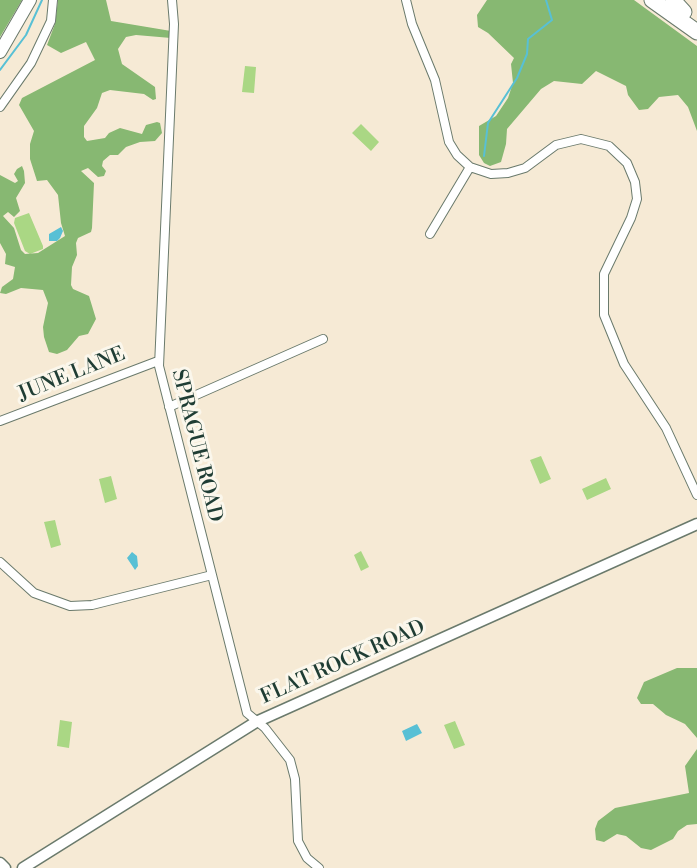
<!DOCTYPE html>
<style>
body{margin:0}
canvas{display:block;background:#f6ead5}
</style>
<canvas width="697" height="868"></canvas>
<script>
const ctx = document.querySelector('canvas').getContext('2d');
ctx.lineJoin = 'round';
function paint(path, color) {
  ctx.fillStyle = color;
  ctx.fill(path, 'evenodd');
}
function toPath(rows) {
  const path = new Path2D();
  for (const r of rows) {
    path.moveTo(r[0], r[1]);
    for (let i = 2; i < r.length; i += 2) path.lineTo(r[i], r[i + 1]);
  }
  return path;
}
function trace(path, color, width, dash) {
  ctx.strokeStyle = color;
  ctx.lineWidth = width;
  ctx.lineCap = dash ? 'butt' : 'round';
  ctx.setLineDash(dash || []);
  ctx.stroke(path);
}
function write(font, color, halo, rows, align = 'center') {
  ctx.font = font + ' "Libre Bodoni",serif';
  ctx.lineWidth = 6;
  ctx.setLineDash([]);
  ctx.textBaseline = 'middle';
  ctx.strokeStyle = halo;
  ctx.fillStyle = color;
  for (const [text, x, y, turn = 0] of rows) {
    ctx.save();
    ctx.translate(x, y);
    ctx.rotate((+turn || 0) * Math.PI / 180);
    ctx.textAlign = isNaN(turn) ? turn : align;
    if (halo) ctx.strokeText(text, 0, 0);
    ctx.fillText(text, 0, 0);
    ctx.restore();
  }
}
paint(toPath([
 [245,66,256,67,254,93,242,92],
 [361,124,379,142,371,151,352,133],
 [29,213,43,246,43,249,30,254,25,251,14,223,15,218],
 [541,456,551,479,540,484,530,460],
 [111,476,117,499,105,503,99,479],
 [606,478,611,489,587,500,582,489],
 [55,520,61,545,51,548,44,522],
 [361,551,369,567,361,571,354,555],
 [60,720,72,722,69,748,57,746],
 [455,721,465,745,454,749,444,725]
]), '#aad784');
paint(toPath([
 [0,0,22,0,0,37],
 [58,0,106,0,111,21,171,31,171,38,136,35,126,37,118,49,122,64,155,87,156,99,153,100,144,94,110,90,102,93,97,108,84,126,84,137,87,141,105,138,109,133,120,128,142,134,146,125,157,122,160,123,162,133,155,141,140,142,126,147,118,155,110,155,103,161,102,166,106,171,104,176,98,177,88,168,81,171,94,183,92,228,91,232,78,238,76,243,77,255,72,267,71,285,73,289,89,296,96,319,88,334,79,336,67,350,57,354,49,352,44,337,43,327,48,303,43,290,21,288,6,294,0,293,2,287,13,279,15,267,5,264,6,254,0,243,0,175,15,183,18,181,14,174,17,169,22,166,24,171,25,183,16,198,20,211,14,217,8,212,3,216,14,228,21,250,25,254,38,253,65,236,61,223,58,195,47,180,37,181,30,159,30,144,34,131,19,105,22,98,95,60,86,42,61,53,47,45,55,24],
 [487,0,634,0,697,46,697,131,688,107,678,95,659,97,648,109,639,110,628,95,626,86,596,71,582,84,554,81,541,89,507,129,506,144,501,162,490,166,484,163,479,155,479,126,496,116,508,98,513,83,511,64,514,58,488,33,478,27,477,15],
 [677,668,697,668,697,738,685,724,666,715,653,704,641,704,637,698,644,682],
 [697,749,697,824,687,825,678,831,673,839,651,850,641,848,626,836,617,834,604,842,596,840,595,829,598,821,615,808,689,793,685,766]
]), '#87b872');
paint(toPath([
 [61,227,63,231,60,238,57,241,49,241,49,234],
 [132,552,137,556,138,566,135,570,127,558],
 [417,724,422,733,406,741,402,731]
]), '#58c0d5');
trace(toPath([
 [0,70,26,35,42,0],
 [484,156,488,123,517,78,527,54,528,39,552,20,546,0]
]), '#58c0d5', 2);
const minor = toPath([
 [172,0,174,24,159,366,247,713,265,728,290,760,295,779,298,841,307,858,319,868],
 [406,0,412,24,435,80,449,142,457,155,470,167,491,174,508,173,525,168,556,145,581,139,609,146,627,163,635,182,637,199,631,218,604,274,604,315,624,364,666,428,697,495],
 [0,107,31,63,51,21,53,0],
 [430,234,470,167],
 [169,407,323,339],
 [0,421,158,361],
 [0,562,34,593,70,606,92,605,212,575]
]);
const tertiary = toPath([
 [0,863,5,868],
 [23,868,256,722,697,524]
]);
const secondary = toPath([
 [0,52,30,0]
]);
const motorway = toPath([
 [652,0,697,32],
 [673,0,684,12]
]);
trace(minor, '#6a7a6c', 10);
trace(tertiary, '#6a7a6c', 13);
trace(secondary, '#6a7a6c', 14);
trace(motorway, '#6a7a6c', 17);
trace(minor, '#fff', 8);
trace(tertiary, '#fff', 10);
trace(secondary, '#fff', 12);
trace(motorway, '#fff', 15);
write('20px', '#1f3d34', '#fbf7ec', [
 ["JUNE LANE",72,375,-22],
 ["SPRAGUE ROAD",196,446,76],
 ["FLAT ROCK ROAD",343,663,-24]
]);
</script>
